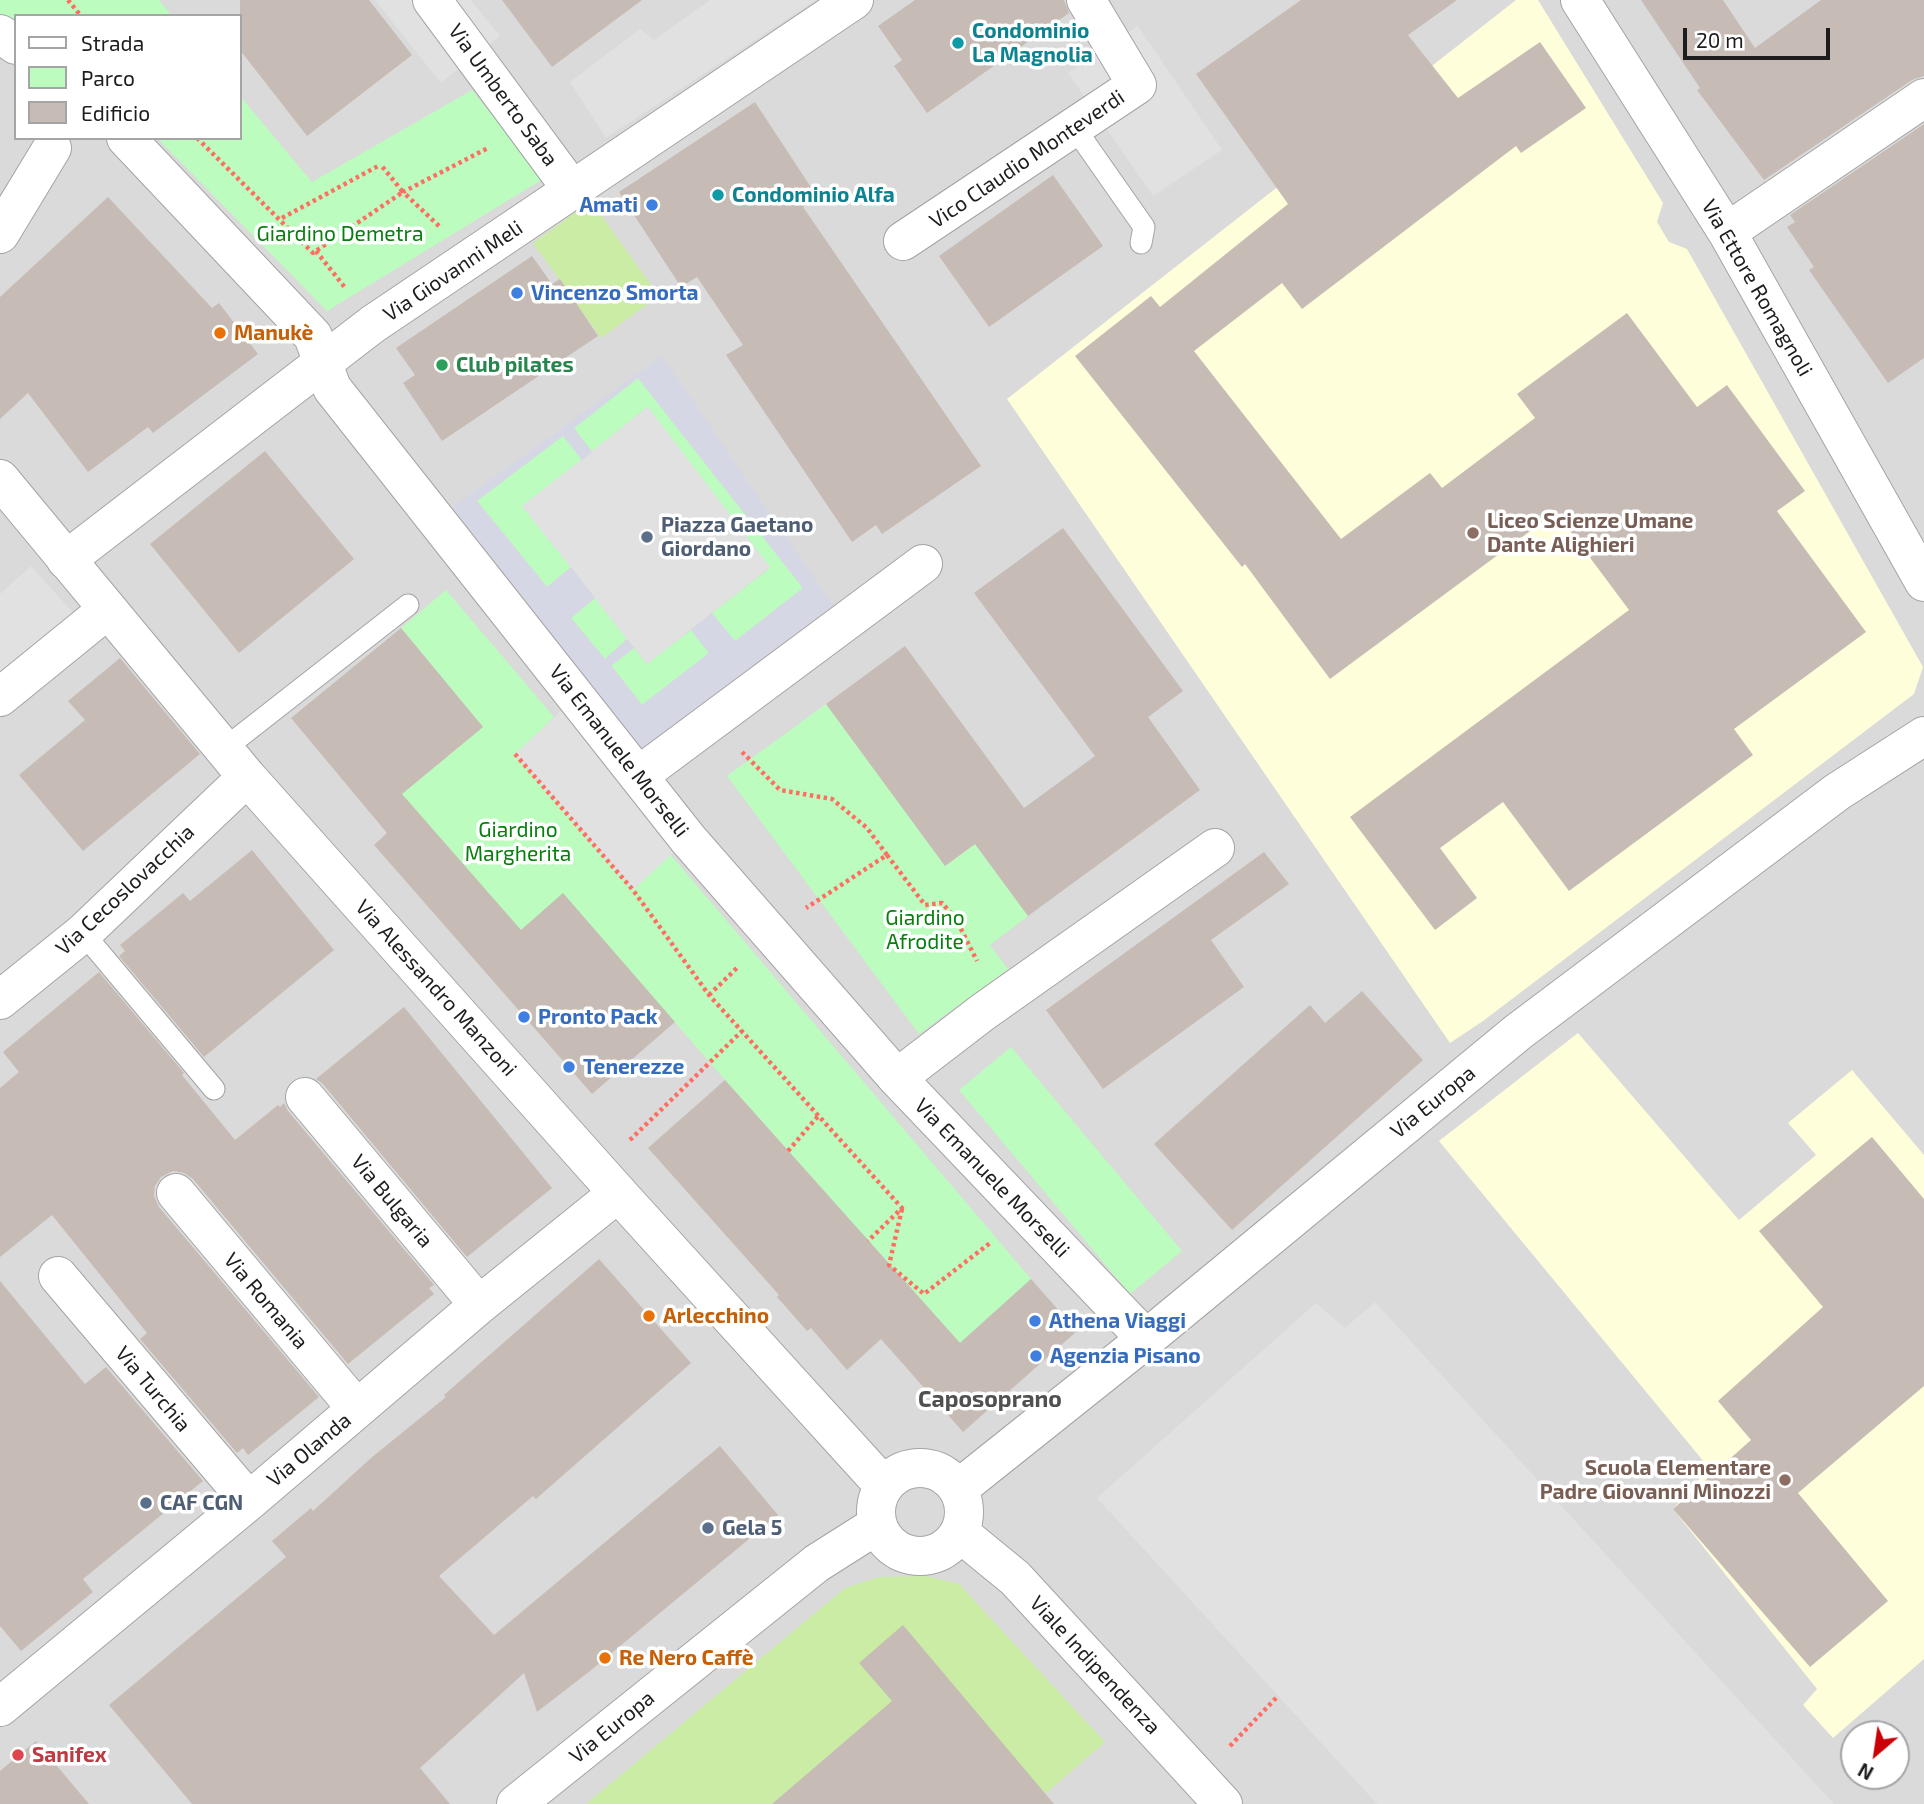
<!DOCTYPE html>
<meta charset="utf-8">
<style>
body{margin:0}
#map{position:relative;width:1924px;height:1804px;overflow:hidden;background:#efeae2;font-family:"Exo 2",sans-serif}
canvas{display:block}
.legend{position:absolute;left:14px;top:14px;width:228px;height:126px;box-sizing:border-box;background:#fff;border:2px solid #a5a5a5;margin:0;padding:9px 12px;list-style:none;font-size:21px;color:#1d1d1d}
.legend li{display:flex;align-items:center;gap:14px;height:35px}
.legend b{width:35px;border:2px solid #a5a5a5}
.north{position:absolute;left:1840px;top:1720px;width:70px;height:70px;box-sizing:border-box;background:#fff;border:2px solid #a5a5a5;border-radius:50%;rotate:209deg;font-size:19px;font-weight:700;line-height:28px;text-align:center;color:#1d1d1d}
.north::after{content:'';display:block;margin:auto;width:24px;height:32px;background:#ca0006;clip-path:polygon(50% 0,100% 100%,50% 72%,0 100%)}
.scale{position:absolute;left:1683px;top:28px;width:147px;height:32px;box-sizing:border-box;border:4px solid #1d1d1d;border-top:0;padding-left:9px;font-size:21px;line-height:24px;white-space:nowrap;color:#1d1d1d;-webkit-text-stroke:5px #fff;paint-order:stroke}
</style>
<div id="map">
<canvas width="1924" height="1804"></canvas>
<ul class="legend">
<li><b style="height:9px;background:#fff"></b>Strada</li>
<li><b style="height:19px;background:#bcfcbf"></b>Parco</li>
<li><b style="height:19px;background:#c6bcb5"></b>Edificio</li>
</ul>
<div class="north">N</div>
<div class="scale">20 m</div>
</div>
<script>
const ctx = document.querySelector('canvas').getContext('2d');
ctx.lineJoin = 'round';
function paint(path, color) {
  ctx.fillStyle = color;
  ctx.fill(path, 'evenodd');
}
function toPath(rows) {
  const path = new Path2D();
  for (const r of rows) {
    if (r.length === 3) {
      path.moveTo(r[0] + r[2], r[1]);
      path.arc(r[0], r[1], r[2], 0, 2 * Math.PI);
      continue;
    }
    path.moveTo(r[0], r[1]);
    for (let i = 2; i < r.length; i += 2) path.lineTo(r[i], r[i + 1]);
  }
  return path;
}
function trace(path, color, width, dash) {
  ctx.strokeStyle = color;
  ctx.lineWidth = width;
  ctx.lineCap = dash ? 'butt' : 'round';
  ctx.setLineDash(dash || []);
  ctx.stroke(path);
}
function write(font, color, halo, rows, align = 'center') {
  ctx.font = font + ' "Exo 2",sans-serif';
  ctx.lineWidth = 7;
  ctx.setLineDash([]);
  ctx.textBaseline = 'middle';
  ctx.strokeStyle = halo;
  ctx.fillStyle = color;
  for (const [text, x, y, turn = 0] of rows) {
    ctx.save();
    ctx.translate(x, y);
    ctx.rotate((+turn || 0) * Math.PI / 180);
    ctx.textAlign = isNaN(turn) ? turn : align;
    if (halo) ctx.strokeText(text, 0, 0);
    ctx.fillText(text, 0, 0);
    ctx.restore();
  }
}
paint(toPath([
 [0,0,1924,0,1924,1804,0,1804],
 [16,16,240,16,240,138,16,138],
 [1854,1734,1896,1734,1896,1776,1854,1776]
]), '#dbdada');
paint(toPath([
 [1516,0,1538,0,1663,203,1657,222,1669,242,1687,249,1923,667,1914,694,1483,1021,1450,1043,1007,399],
 [1578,1033,1739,1220,1816,1155,1788,1123,1852,1070,1924,1155,1924,1659,1833,1738,1803,1705,1817,1689,1673,1509,1709,1468,1439,1141]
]), '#fffedb');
paint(toPath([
 [591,201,659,296,601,338,533,243],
 [926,1576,959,1584,1105,1742,1045,1794,860,1663,892,1701,772,1804,586,1804,845,1588,879,1577]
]), '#caeca5');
paint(toPath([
 [0,0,159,0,172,16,16,16,16,29,0,17],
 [472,90,543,179,327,311,157,138,240,138,240,96,312,182],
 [638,378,803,588,734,642,712,613,770,568,647,407,592,452,574,428],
 [563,435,582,460,522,506,571,567,547,587,477,501],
 [446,590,554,717,515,755,633,890,670,854,1031,1279,960,1343,725,1080,563,894,521,930,400,795,483,727,401,628],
 [595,598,627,639,605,659,571,618],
 [691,630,709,653,642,705,611,665,634,648,647,664],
 [826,704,945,866,975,844,1028,916,990,945,1008,969,919,1034,727,776],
 [1011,1047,1182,1251,1130,1294,959,1090]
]), '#bcfcbf');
paint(toPath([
 [375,0,471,0,500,36,441,83],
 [710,0,816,0,606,138,570,82,640,29,654,40],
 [1138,26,1222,150,1153,196,1068,73],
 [648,407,770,567,647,664,522,506],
 [31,566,86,627,0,697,0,594],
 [576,697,688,839,633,890,515,754],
 [1375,1302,1834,1804,1377,1804,1097,1498,1316,1303,1345,1328]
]), '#e1e1e1');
paint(toPath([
 [662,356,845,623,638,776,436,519],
 [638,378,803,588,735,641,712,613,691,630,709,653,642,705,611,666,634,648,627,639,605,659,571,618,595,598,571,567,547,587,477,501,563,436,582,460,592,452,574,428]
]), '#d6d7e4');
paint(toPath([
 [240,0,369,0,412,55,307,136,240,50],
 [502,0,642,0,552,67],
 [915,0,1064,0,1069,13,927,113,894,66,902,60,878,26],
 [1301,0,1457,0,1408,35,1458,98,1540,42,1586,108,1521,153,1516,146,1302,309,1282,283,1194,351,1341,539,1430,473,1442,488,1535,418,1517,394,1627,313,1697,407,1727,385,1805,491,1777,511,1866,632,1734,729,1753,755,1569,891,1503,802,1440,848,1477,898,1435,930,1350,817,1629,610,1556,512,1330,679,1245,564,1242,567,1075,356,1151,296,1160,307,1288,204,1196,74],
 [1641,0,1723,0,1755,48,1821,0,1924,0,1924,76,1912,80,1764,180,1697,90,1700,88],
 [755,102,818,198,803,207,981,466,882,534,876,525,852,542,726,355,743,345,697,277,681,287,619,192],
 [1924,124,1924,358,1888,383,1809,270,1814,267,1787,227,1795,222,1790,215],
 [1053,175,1103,246,989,327,939,256],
 [108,197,212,308,219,303,258,354,153,433,148,427,88,472,28,393,0,419,0,297],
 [532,256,552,284,560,279,598,336,442,441,403,383,415,375,396,348],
 [265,451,354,559,239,653,150,544],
 [1063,528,1183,691,1148,717,1200,790,1028,916,975,844,945,866,826,704,905,646,1024,808,1095,756,974,593],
 [401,628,483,727,402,794,521,930,563,893,675,1022,592,1094,374,845,387,833,291,718],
 [120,658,200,754,83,851,19,775,85,720,68,701],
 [252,850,334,950,204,1057,119,956,125,951,120,945,183,893,190,901],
 [1264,852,1289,884,1211,940,1244,987,1103,1089,1046,1010],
 [99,972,184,1073,182,1075,235,1140,278,1105,280,1107,284,1103,288,1111,434,1285,429,1288,434,1294,348,1364,193,1179,184,1173,173,1171,161,1177,155,1186,154,1196,159,1207,319,1397,248,1455,243,1448,237,1453,140,1339,147,1333,52,1215,0,1257,0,1088,19,1072,3,1052],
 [1362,991,1423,1060,1232,1230,1154,1144,1310,1005,1325,1023],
 [404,1007,552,1188,467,1257,322,1083,316,1079],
 [725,1080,960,1343,1031,1279,1077,1331,963,1432,881,1339,847,1370,811,1328,807,1331,777,1297,779,1295,648,1148],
 [1872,1137,1924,1199,1924,1386,1798,1493,1888,1601,1810,1667,1673,1509,1751,1440,1718,1401,1823,1307,1759,1231],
 [599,1259,691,1363,536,1499,533,1496,439,1576,494,1635,720,1446,778,1515,590,1671,537,1712,524,1673,420,1768,450,1804,192,1804,109,1705,286,1557,272,1541,311,1508,313,1511,371,1458,446,1397,444,1395,461,1380],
 [0,1281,85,1384,106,1367,203,1481,83,1579,93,1592,21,1651,0,1626],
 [903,1625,1054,1804,772,1804,892,1701,859,1663],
 [36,1741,89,1804,0,1804,0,1771]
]), '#c6bcb5');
const service = toPath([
 [1074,127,1144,227,1141,243],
 [224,749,408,605],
 [83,933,214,1089]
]);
const minor = toPath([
 [432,0,573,191],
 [1580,0,1727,232,1924,582],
 [0,34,16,45],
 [126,138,313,336,332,388,688,839,897,1078,1146,1339],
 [1727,232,1924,98],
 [0,234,52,148],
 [903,241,1137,85,1086,0],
 [66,560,373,324,854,0],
 [0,697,107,610],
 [638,776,923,564],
 [0,1000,83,933,247,777],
 [897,1078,983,1012,1215,848],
 [305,1097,479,1305],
 [176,1193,357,1409],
 [58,1276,249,1501],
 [958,1489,1146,1339,1518,1032,1837,792,1924,736],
 [0,1707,249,1501,479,1305,618,1193],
 [516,1804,817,1563,877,1525]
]);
const tertiary = toPath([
 [0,479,247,777,618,1193,884,1486],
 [920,1512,44],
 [960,1533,1015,1578,1223,1804]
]);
trace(service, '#a4a4a4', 23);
trace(minor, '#a4a4a4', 40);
trace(tertiary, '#a4a4a4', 40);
trace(toPath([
 [68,0,81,16],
 [197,138,313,253,403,192,381,165],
 [282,218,380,165],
 [439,226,403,192,488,148],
 [316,251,346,289],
 [742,752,780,790,832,799,867,828,887,855,806,908],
 [515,754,633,890,709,995,902,1208,868,1241],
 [887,855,925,905,942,903,956,919,977,961],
 [709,995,739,966],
 [630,1140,742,1031],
 [788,1151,819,1115],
 [902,1209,889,1265,924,1294,990,1243],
 [1230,1746,1278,1696]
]), '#ff6e63', 4.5, [3.5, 3.5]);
trace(service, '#fff', 21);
trace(minor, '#fff', 38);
trace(tertiary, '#fff', 38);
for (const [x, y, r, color] of [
 [958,43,7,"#0f9aa8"],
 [718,195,7,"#0f9aa8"],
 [652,205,7,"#3f7fe0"],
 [517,293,7,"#3f7fe0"],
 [220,333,7,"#e8710a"],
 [442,365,7,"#2e9e5b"],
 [1473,533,7,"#8d6e63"],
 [647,537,7,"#5c6f8a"],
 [524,1017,7,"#3f7fe0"],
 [569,1067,7,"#3f7fe0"],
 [649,1316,7,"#e8710a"],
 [1035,1321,7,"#3f7fe0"],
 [1036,1356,7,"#3f7fe0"],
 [1785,1480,7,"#8d6e63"],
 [146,1503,7,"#5c6f8a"],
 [708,1528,7,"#5c6f8a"],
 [605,1658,7,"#e8710a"],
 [18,1755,7,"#e0444e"]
]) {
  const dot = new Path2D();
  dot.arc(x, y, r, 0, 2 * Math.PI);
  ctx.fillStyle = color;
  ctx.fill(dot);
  trace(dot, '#fff', 2.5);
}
write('bold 21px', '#0d838f', '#fff', [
 ["Condominio",972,31],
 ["La Magnolia",972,55],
 ["Condominio Alfa",732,195]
], 'left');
write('21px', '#1d1d1d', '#fff', [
 ["Via Umberto Saba",503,95,54],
 ["Vico Claudio Monteverdi",1027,159,-34],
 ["Via Giovanni Meli",453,271,-34],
 ["Via Ettore Romagnoli",1757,288,60],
 ["Via Emanuele Morselli",619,751,52],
 ["Via Cecoslovacchia",125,890,-43],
 ["Via Alessandro Manzoni",436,988,48],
 ["Via Europa",1433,1102,-39],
 ["Via Emanuele Morselli",992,1178,46],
 ["Via Bulgaria",392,1201,50],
 ["Via Romania",266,1301,50],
 ["Via Turchia",153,1389,50],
 ["Via Olanda",309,1450,-40],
 ["Viale Indipendenza",1095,1665,47],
 ["Via Europa",612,1727,-39]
]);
write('bold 21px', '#366cbe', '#fff', [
 ["Amati",638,205,"right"],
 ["Vincenzo Smorta",531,293],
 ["Pronto Pack",538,1017],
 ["Tenerezze",583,1067],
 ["Athena Viaggi",1049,1321],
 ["Agenzia Pisano",1050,1356]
], 'left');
write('21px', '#077f0d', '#fff', [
 ["Giardino Demetra",340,234],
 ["Giardino",518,830],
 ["Margherita",518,854],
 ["Giardino",925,918],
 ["Afrodite",925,942]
]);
write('bold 21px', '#c56008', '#fff', [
 ["Manukè",234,333],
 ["Arlecchino",663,1316],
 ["Re Nero Caffè",619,1658]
], 'left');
write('bold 21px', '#27864d', '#fff', [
 ["Club pilates",456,365]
], 'left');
write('bold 21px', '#785e54', '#fff', [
 ["Liceo Scienze Umane",1487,521],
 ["Dante Alighieri",1487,545],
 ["Scuola Elementare",1771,1468,"right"],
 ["Padre Giovanni Minozzi",1771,1492,"right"]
], 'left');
write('bold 21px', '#4e5e75', '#fff', [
 ["Piazza Gaetano",661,525],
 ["Giordano",661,549],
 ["CAF CGN",160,1503],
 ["Gela 5",722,1528]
], 'left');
write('bold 21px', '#be3a42', '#fff', [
 ["Sanifex",32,1755]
], 'left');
write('bold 23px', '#505050', '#fff', [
 ["Caposoprano",990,1399]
]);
</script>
